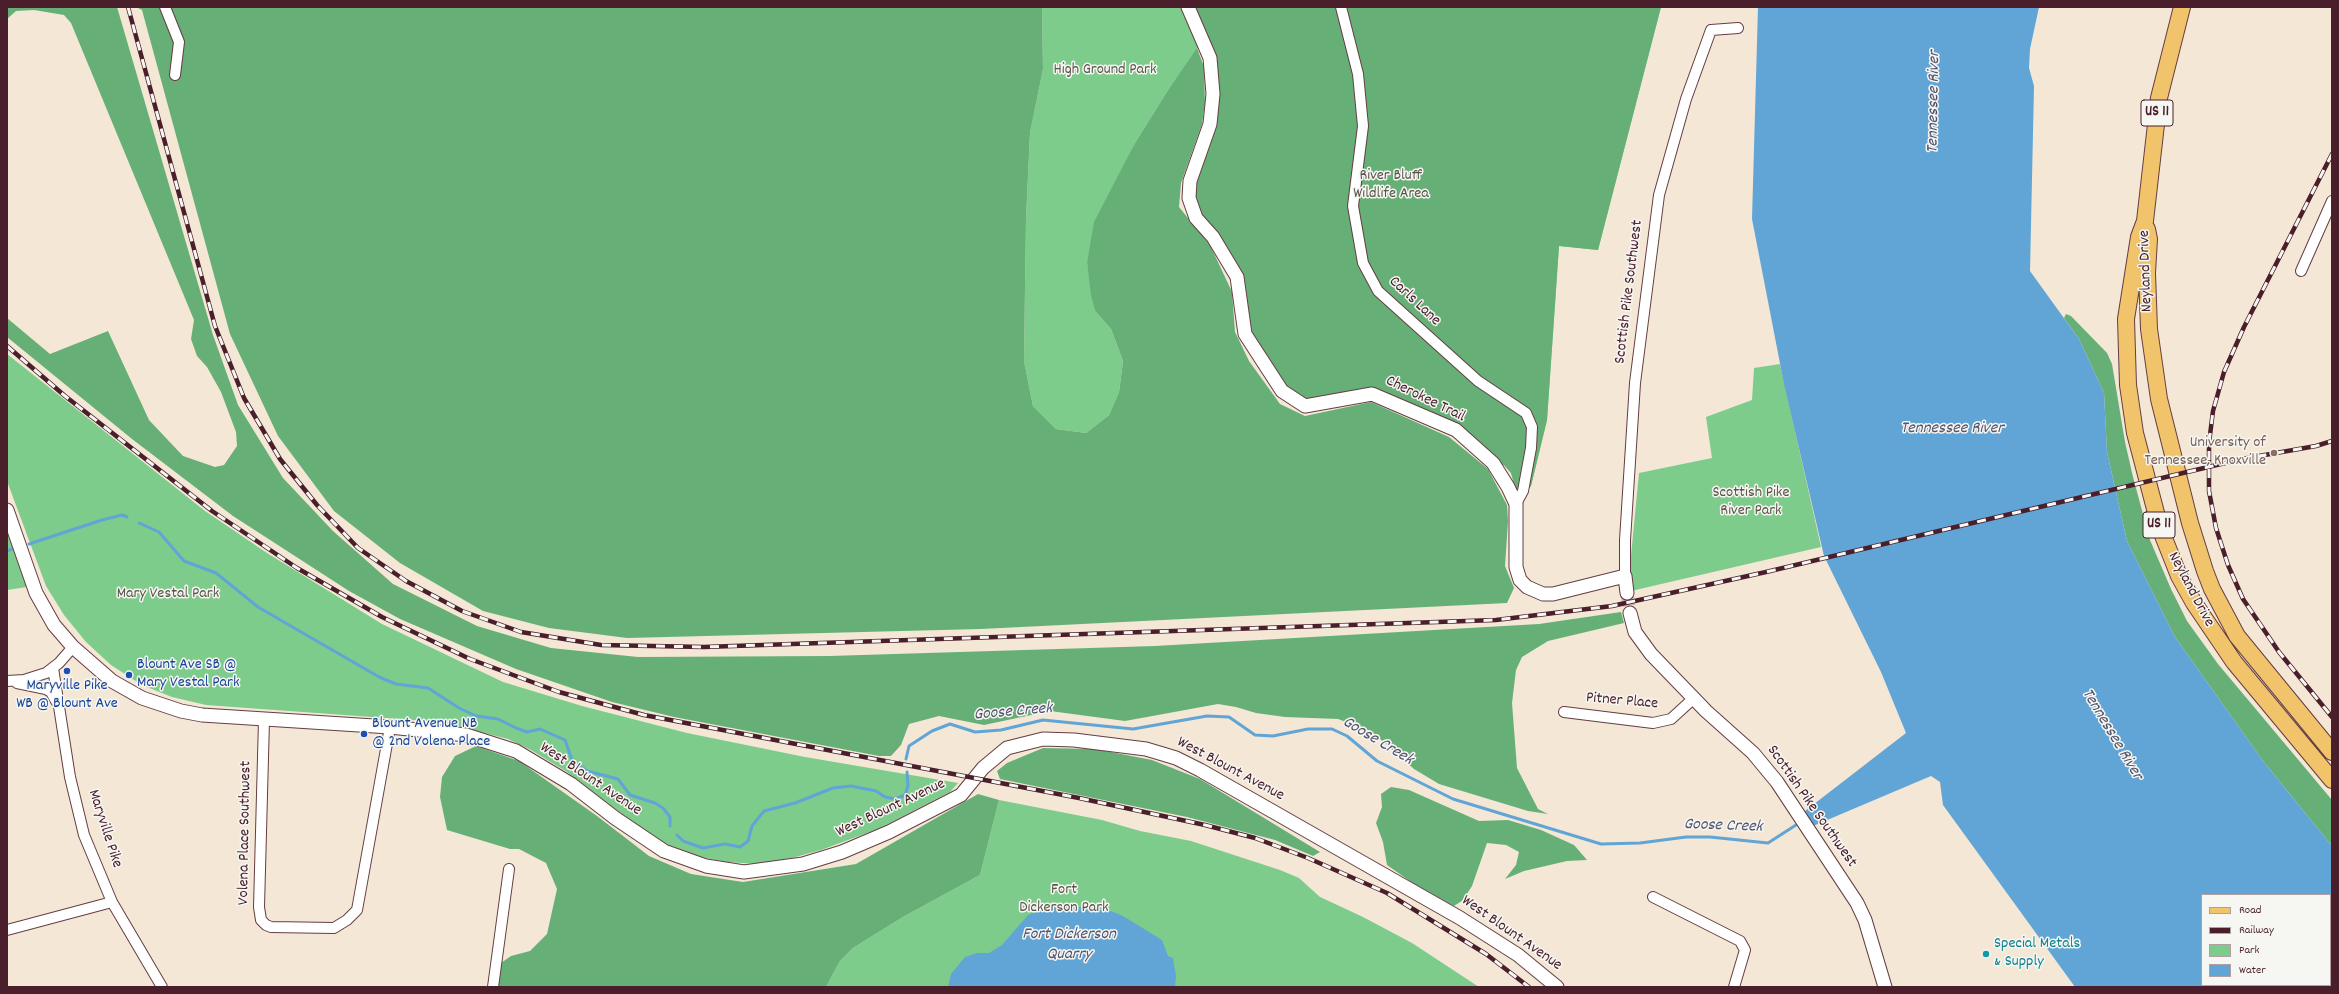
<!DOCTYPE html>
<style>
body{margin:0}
#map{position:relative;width:2339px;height:994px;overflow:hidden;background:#f4e7d5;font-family:Dekko,sans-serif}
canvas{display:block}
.frame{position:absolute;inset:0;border:8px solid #4a1f2b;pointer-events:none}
.legend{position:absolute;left:2201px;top:894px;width:130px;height:92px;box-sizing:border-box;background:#f6f6f2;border:1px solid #b1a0a2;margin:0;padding:5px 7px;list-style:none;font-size:12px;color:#4a1f2b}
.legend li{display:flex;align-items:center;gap:8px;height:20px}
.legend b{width:20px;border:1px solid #b1a0a2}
</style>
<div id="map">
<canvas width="2339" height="994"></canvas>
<div class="frame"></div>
<ul class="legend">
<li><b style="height:5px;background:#f1c36a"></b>Road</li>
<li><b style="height:5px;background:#4a1f2b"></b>Railway</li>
<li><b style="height:11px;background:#7dcc8c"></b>Park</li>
<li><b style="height:11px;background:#61a5d6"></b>Water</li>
</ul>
</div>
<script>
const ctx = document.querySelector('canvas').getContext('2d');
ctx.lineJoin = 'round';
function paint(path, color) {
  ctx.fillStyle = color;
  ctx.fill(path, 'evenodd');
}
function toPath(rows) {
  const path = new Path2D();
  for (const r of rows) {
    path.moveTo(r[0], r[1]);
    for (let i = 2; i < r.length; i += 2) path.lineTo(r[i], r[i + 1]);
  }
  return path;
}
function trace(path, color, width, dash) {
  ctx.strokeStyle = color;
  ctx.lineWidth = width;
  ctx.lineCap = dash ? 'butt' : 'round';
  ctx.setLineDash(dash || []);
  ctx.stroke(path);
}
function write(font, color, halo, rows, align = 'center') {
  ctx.font = font + ' Dekko,sans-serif';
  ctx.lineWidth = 3;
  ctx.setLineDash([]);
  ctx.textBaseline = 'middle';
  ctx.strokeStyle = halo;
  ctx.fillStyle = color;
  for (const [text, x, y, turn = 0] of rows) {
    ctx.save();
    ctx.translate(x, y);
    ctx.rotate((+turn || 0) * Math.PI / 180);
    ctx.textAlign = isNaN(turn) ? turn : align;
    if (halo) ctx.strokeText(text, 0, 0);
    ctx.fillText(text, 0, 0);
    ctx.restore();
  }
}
paint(toPath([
 [1042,7,1661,7,1598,250,1559,246,1547,420,1531,486,1515,489,1511,473,1504,465,1493,463,1210,124,1202,42,1168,90,1135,143,1119,177,1087,263,1095,311,1111,329,1123,361,1119,392,1109,415,1086,433,1056,429,1033,406,1024,361,1026,219,1030,133,1043,69],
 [7,354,205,511,267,553,382,624,503,682,582,706,687,733,805,757,958,783,950,792,878,829,821,850,792,858,758,864,726,862,701,857,656,840,567,772,531,750,508,739,441,722,206,705,172,697,142,685,111,665,86,642,64,615,46,586,7,481],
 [1780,364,1821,547,1631,591,1629,576,1639,473,1712,458,1706,417,1752,400,1754,368],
 [7,529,18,562,27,587,7,590],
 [999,800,1102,820,1140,831,1191,841,1280,870,1299,878,1320,897,1363,917,1412,943,1479,987,826,987,840,961,853,948,903,917,980,875]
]), '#7dcc8c');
paint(toPath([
 [7,7,117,7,213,335,238,405,283,478,333,531,393,584,477,626,551,648,638,657,829,656,1155,646,1539,624,1621,612,1624,623,1548,641,1522,657,1516,670,1512,703,1517,768,1538,809,1548,814,1528,811,1439,784,1414,769,1371,731,1338,719,1285,717,1256,713,1236,707,1218,704,1125,721,1050,711,984,725,939,716,909,724,901,745,891,756,879,756,674,717,612,702,516,669,400,619,349,591,233,516,132,439,7,337,7,318,50,354,108,331,149,420,183,456,215,467,224,465,237,446,236,432,221,392,207,367,197,356,191,339,194,320,71,23,64,15,34,10,16,11,7,19],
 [136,7,1042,7,1043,69,1030,133,1026,219,1024,361,1033,406,1056,429,1086,433,1109,415,1119,392,1123,361,1111,329,1095,311,1091,295,1087,263,1094,222,1135,143,1168,90,1197,48,1204,67,1205,103,1202,124,1181,183,1179,207,1210,245,1232,292,1235,332,1249,361,1280,404,1305,416,1371,402,1449,437,1488,469,1507,505,1508,521,1505,566,1514,588,1507,603,981,629,627,638,549,628,483,611,400,563,334,511,278,436,230,334,142,10],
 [1188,7,1661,7,1598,250,1559,246,1547,420,1531,486,1523,496,1518,495,1511,473,1504,465,1493,463,1466,440,1372,394,1305,406,1289,397,1245,334,1237,277,1189,198,1210,124,1210,58],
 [2066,314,2071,316,2107,353,2112,364,2125,442,2133,477,2150,540,2171,589,2187,621,2218,664,2332,800,2332,846,2263,761,2175,637,2127,541,2107,452,2104,393,2079,339,2064,318],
 [476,746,519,761,597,816,649,856,691,874,743,882,856,864,978,794,999,800,980,875,903,917,853,948,840,961,826,987,497,987,501,963,511,956,530,951,547,934,557,889,546,863,519,849,510,849,447,830,440,797,442,777,455,756],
 [1043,748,1095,749,1152,760,1200,779,1320,852,1313,856,1275,840,1187,817,1000,779,997,771,1007,763],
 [1391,787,1409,790,1479,821,1508,820,1541,830,1574,845,1587,860,1567,861,1524,871,1505,879,1516,865,1519,852,1506,845,1487,843,1472,886,1463,900,1454,906,1414,884,1387,865,1383,842,1376,823,1382,807,1381,794]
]), '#66b078');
paint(toPath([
 [1758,7,2039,7,2030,49,2029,68,2034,86,2030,271,2079,339,2104,393,2107,452,2127,541,2175,637,2263,761,2332,846,2332,987,2075,987,1943,805,1940,782,1931,776,1813,826,1805,811,1906,733,1881,672,1824,556,1784,384,1752,219],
 [2202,895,2330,895,2330,985,2202,985],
 [1064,905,1111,911,1123,916,1162,940,1168,956,1173,958,1176,976,1175,987,948,987,951,974,965,957,977,953,989,953,1002,945,1028,915,1045,908]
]), '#61a5d6');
trace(toPath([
 [139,523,159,532,184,561,216,573,258,607,379,677,396,684,428,688,459,708,476,716,498,719,516,728,527,732,540,729,565,740,572,760,587,771,618,779,630,795,655,803,663,808,670,817,670,826],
 [29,544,102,520,122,515,127,517],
 [7,551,12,549],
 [906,759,909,746,932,731,950,724,975,732,1001,730,1043,720,1133,729,1207,716,1229,717,1255,735,1273,736,1308,729,1332,729,1347,736,1377,761,1453,799,1601,844,1640,843,1686,837,1710,837,1768,843,1796,825],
 [677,835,683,841,703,848,725,844,740,847,748,841,752,826,764,811,795,803,833,788,851,786,876,791,885,797,895,799,905,795,908,786,907,772]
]), '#61a5d6', 3);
trace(toPath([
 [1627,593,1630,613]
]), '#d2bfb3', 13, [13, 6]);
const minor = toPath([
 [165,7,179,42,175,75],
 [1341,7,1358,74,1363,126,1353,206,1363,263,1378,291,1478,381,1526,413,1532,427,1531,448,1523,491,1516,504],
 [2301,271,2332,201],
 [1625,576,1625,540,1635,383,1659,195,1686,99,1711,30,1738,28],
 [53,668,70,777,84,835,112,902,162,987],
 [7,681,24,680,46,673,59,663,73,647],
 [17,683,46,689,51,692,56,701],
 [1564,712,1653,723,1671,719,1694,698],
 [264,720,259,907,261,920,266,925,271,927,334,928,347,920,357,910,390,727],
 [1653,897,1740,941,1745,950,1734,987],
 [7,930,112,902],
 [493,987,509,869]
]);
const tertiary = toPath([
 [1188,7,1210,58,1213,94,1210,124,1190,181,1189,198,1196,218,1213,237,1237,277,1245,334,1282,391,1305,406,1372,394,1456,430,1493,463,1508,487,1516,504,1516,567,1520,580,1527,587,1543,594,1553,594,1625,576,1627,593],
 [7,510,36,593,54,625,73,647,112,681,142,698,181,711,202,715,390,727,466,735,516,751,571,784,615,818,664,851,706,866,744,872,803,864,842,852,889,832,961,795,983,768,1007,748,1043,739,1074,740,1146,749,1176,758,1200,770,1460,918,1518,955,1557,987],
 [1630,613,1635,632,1651,654,1706,711,1753,753,1777,782,1857,903,1865,920,1885,987]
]);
const primary = toPath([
 [2182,7,2159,98,2145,221,2139,237,2126,319,2128,385,2135,433,2160,528,2179,576,2194,603,2234,662,2332,780],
 [2147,229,2149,239,2147,273,2149,329,2159,399,2190,523,2205,571,2212,589,2237,636,2332,752]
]);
trace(minor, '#643d44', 12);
trace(tertiary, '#643d44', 15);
trace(primary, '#643d44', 18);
trace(minor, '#fff', 10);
trace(tertiary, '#fff', 13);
trace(primary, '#f1c36a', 16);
const rail = toPath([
 [128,7,215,326,244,398,280,459,317,505,358,548,406,581,462,611,521,632,601,645,704,647,1496,620,1612,606,1766,572,2242,459,2316,446,2332,441],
 [2332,154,2244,327,2224,372,2213,411,2209,443,2209,491,2216,528,2228,565,2243,599,2279,652,2332,717],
 [7,346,65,396,212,511,297,568,382,617,470,659,559,692,644,715,1079,798,1205,825,1255,838,1308,858,1387,893,1486,954,1529,987]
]);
trace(rail, '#4a1f2b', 4.5);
trace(rail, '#f6f6f2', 3, [9]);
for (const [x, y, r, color] of [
 [2274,453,4,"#8d6e63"],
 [67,671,4,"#1a4fb4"],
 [129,675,4,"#1a4fb4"],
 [364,734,4,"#1a4fb4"],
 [1986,954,4,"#0f9aa8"]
]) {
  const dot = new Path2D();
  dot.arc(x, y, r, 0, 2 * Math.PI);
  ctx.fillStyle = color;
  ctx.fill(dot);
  trace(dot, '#f6f6f2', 1.5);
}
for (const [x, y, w] of [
 [2157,113,32],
 [2159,525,32]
]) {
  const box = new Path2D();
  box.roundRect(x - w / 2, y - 13, w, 26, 3);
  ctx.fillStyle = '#f6f6f2';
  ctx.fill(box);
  trace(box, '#4a1f2b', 1);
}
write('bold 15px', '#4a1f2b', null, [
 ["US 11",2157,113],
 ["US 11",2159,525]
]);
write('16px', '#595348', '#f6f6f2', [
 ["High Ground Park",1105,71],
 ["River Bluff",1391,177],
 ["Wildlife Area",1391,195],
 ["Scottish Pike",1751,494],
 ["River Park",1751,512],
 ["Mary Vestal Park",168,595],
 ["Fort",1064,891],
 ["Dickerson Park",1064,909]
]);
write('16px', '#4a1f2b', '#f6f6f2', [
 ["Neyland Drive",2147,271,-92],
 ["Scottish Pike Southwest",1630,292,-83],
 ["Carls Lane",1414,302,43],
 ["Cherokee Trail",1425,400,26],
 ["Neyland Drive",2190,590,62],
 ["Pitner Place",1622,702,5],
 ["West Blount Avenue",1230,770,28],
 ["West Blount Avenue",590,780,34],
 ["Scottish Pike Southwest",1811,807,55],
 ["West Blount Avenue",891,809,-25],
 ["Maryville Pike",104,829,72],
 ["Volena Place Southwest",246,833,-89],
 ["West Blount Avenue",1511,934,35]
]);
write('16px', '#785e54', '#f6f6f2', [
 ["University of",2266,444],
 ["Tennessee, Knoxville",2266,462]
], 'right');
write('16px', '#164399', '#f6f6f2', [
 ["Blount Ave SB @",137,666],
 ["Mary Vestal Park",137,684],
 ["Maryville Pike",67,687,"center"],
 ["WB @ Blount Ave",67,705,"center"],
 ["Blount Avenue NB",372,725],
 ["@ 2nd Volena Place",372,743]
], 'left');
write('16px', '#0d838f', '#f6f6f2', [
 ["Special Metals",1994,945],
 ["& Supply",1994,963]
], 'left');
write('italic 17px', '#53556f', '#f6f6f2', [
 ["Tennessee River",1935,102,-89],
 ["Tennessee River",1952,430],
 ["Goose Creek",1013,713,-5],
 ["Tennessee River",2111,735,59],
 ["Goose Creek",1377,742,31],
 ["Goose Creek",1723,827,2],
 ["Fort Dickerson",1069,936],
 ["Quarry",1069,956]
]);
</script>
